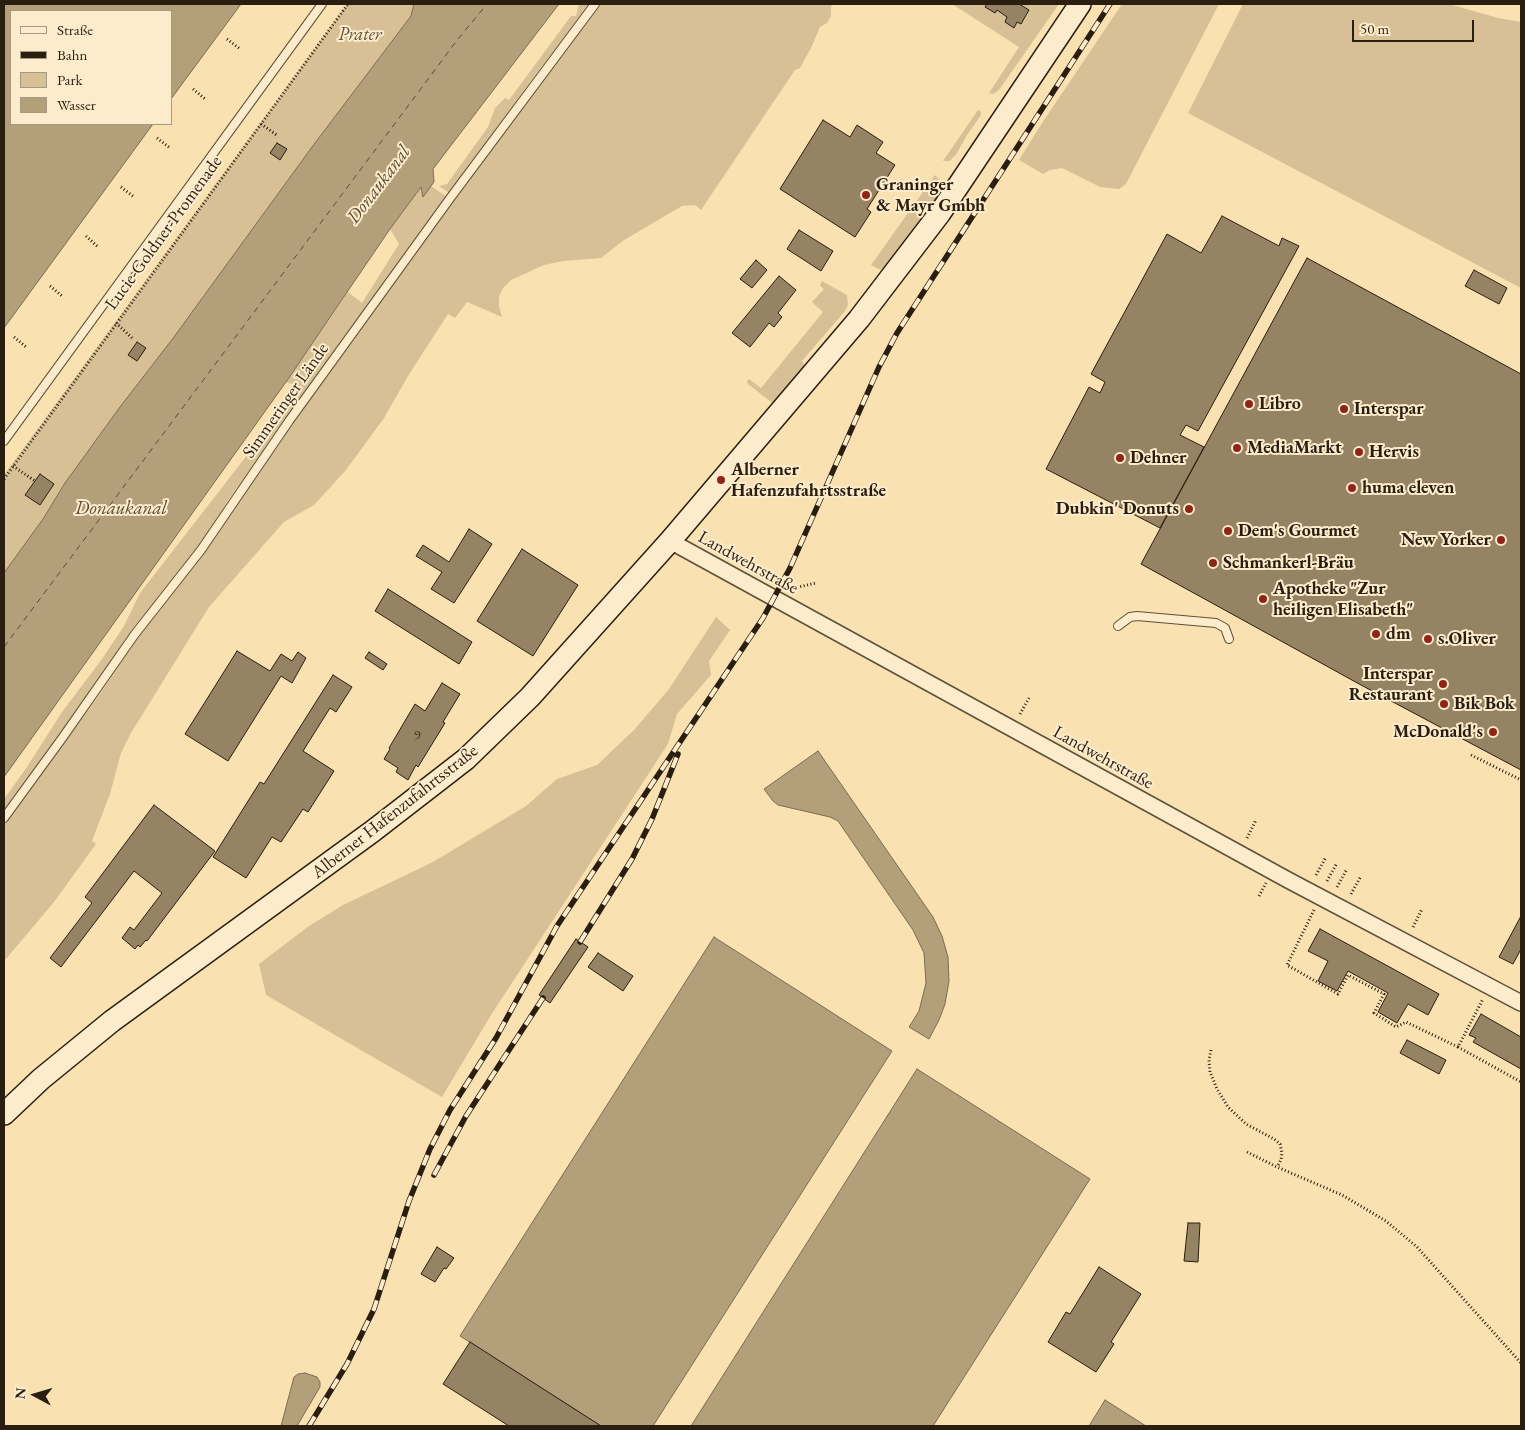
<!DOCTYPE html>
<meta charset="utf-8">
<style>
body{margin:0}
#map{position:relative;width:1525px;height:1430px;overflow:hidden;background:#fae1b1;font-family:"EB Garamond",serif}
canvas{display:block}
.frame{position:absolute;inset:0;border:5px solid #2a1e10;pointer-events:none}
.legend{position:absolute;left:10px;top:10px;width:162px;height:115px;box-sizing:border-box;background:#fceccc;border:1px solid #a89a81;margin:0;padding:6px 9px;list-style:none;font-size:15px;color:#2a1e10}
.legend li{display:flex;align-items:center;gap:10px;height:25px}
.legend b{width:25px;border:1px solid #a89a81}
.north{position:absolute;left:10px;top:1370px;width:50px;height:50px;-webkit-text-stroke:4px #fceccc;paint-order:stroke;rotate:276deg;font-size:14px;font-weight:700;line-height:20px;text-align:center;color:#2a1e10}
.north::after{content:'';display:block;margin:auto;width:18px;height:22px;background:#2a1e10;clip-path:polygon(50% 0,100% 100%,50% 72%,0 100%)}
.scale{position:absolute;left:1352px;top:20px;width:122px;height:22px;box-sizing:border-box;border:2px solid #2a1e10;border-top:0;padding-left:6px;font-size:15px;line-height:18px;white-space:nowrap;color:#2a1e10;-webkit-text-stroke:4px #fceccc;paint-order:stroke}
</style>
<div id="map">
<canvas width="1525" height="1430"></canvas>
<div class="frame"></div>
<ul class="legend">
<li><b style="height:6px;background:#fceccc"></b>Straße</li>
<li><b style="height:6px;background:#2a1e10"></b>Bahn</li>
<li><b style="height:14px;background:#d7c096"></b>Park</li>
<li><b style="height:14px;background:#b39f7a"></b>Wasser</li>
</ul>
<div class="north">N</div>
<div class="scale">50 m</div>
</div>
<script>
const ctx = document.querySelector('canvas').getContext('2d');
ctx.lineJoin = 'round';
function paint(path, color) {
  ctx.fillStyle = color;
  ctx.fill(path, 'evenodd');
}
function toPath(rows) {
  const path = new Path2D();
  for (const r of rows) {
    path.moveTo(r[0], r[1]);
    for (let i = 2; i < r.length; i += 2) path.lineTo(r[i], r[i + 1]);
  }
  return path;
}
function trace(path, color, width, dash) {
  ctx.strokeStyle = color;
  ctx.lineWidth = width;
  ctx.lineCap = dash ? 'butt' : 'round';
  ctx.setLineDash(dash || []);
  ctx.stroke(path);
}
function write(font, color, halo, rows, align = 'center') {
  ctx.font = font + ' "EB Garamond",serif';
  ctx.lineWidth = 4;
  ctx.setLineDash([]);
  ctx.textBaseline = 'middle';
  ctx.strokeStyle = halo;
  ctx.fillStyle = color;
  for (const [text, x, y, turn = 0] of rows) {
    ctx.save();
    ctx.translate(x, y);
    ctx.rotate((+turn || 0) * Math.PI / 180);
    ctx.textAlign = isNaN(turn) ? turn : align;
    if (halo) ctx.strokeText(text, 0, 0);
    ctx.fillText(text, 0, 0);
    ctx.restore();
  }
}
paint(toPath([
 [347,4,414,4,411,16,312,147,174,337,120,407,65,483,43,519,4,573,4,475],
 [579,4,590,4,538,71,449,193,439,186,447,184,488,127,495,108,505,98,509,100,571,16,576,16],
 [601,4,833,4,831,7,831,16,827,23,820,27,811,48,800,68,795,70,701,210,695,205,682,206,624,240,601,258,563,261,544,265,511,280,503,288,499,297,499,306,502,317,467,302,455,318,448,314,408,376,384,418,346,470,314,505,284,522,209,607,131,733,121,753,110,794,92,841,96,844,54,902,6,959,4,957,4,825,100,694,146,626,210,544,288,429,527,101],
 [952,4,1059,4,999,90,993,94,989,93,1019,47],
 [1122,4,1219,4,1126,184,1119,189,1100,187,1062,168,1050,170,1043,174,1019,160,1044,120],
 [1243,4,1449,4,1498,18,1521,22,1521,288,1188,113],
 [978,110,981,112,981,115,967,135,957,153,950,161,943,161],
 [935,175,943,184,943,192,887,270,878,269,871,265],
 [431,186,447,197,229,499,198,549,134,627,76,713,4,812,4,799,27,767,62,712,102,659,124,626,140,593,300,387,286,382,348,292,362,303,399,244,390,229,421,187,423,197],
 [822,281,847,295,848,305,845,311,802,361,805,366,776,401,771,402,748,384,747,381,749,379,761,388,823,312,812,302,824,289,820,286],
 [716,617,730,630,709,661,711,675,677,714,668,744,491,1015,442,1097,266,995,259,964,309,926,343,905,433,862,526,806,557,779,597,765,634,730,669,689]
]), '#d7c096');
const water = toPath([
 [4,4,241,4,171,99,171,11,11,11,11,124,153,124,4,328,4,4],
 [414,4,559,4,433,169,434,182,423,197,421,187,390,229,286,382,4,777,4,573,43,519,65,483,120,407,174,337,312,147,411,16,414,4],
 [818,751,933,917,942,936,948,957,949,981,945,1004,939,1020,929,1039,909,1027,919,1011,926,983,924,953,913,930,838,821,830,817,778,805,773,801,764,789,818,751],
 [714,937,892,1051,653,1426,601,1426,460,1336,714,937],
 [917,1069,1090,1179,933,1426,691,1426,917,1069],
 [305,1373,317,1377,320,1382,320,1387,297,1426,281,1426,294,1377,298,1374,305,1373],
 [1105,1400,1146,1426,1089,1426,1105,1400]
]);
paint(water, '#b39f7a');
trace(water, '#7c6b50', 1);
trace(toPath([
 [4,647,458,39,487,4]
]), '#5a4b35', 1, [6, 5]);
const building = toPath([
 [987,4,1019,4,1029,10,1021,24,1017,22,1014,28,1005,22,1007,17,997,10,995,13,985,7,987,4],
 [823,120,850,137,857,125,883,142,876,153,895,165,867,209,871,212,855,237,780,189,823,120],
 [277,143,287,149,280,160,270,153,277,143],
 [1222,216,1279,246,1282,238,1299,246,1198,431,1186,425,1180,435,1204,447,1160,528,1046,469,1089,387,1100,393,1105,382,1091,374,1167,234,1201,253,1222,216],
 [799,230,833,251,821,271,787,249,799,230],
 [1307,258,1521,374,1521,770,1361,685,1141,564,1307,258],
 [756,260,767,270,752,288,740,279,756,260],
 [1474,270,1507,288,1499,304,1465,286,1474,270],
 [779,276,796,290,778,313,782,317,774,327,769,323,750,347,732,333,779,276],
 [137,342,146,348,137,361,128,355,137,342],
 [40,474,54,484,40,505,25,495,40,474],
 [469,529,492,544,454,603,431,589,442,572,416,556,423,545,449,562,469,529],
 [522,549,578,585,533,656,477,621,522,549],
 [388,589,472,642,459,664,375,611,388,589],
 [237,651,270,671,281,654,292,661,298,652,306,658,292,683,281,676,228,761,185,734,237,651],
 [369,652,387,664,383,670,365,658,369,652],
 [333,675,352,687,336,712,330,708,303,751,334,771,308,812,303,809,281,842,272,837,246,878,213,857,260,782,264,784,333,675],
 [442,683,460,694,443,722,445,723,418,767,416,765,408,780,396,772,398,768,384,759,390,749,389,748,415,704,425,711,442,683],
 [154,805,215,851,147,941,146,940,140,947,138,945,135,949,122,938,130,927,134,930,162,893,134,871,61,967,50,958,92,903,85,897,154,805],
 [1521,916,1521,949,1513,964,1499,957,1521,916],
 [1320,929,1439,994,1428,1015,1408,1004,1397,1023,1378,1012,1388,993,1348,971,1337,991,1318,981,1328,961,1308,951,1320,929],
 [576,939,588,947,550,1003,539,995,576,939],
 [598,953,633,976,623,991,588,967,598,953],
 [1481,1014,1521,1037,1521,1069,1473,1042,1476,1038,1469,1035,1481,1014],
 [1407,1040,1446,1060,1439,1074,1400,1053,1407,1040],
 [1188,1223,1200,1223,1198,1262,1184,1261,1188,1223],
 [437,1247,454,1258,446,1269,444,1268,435,1282,421,1274,437,1247],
 [1099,1267,1141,1294,1111,1342,1114,1344,1096,1372,1048,1342,1066,1312,1070,1314,1099,1267],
 [470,1342,601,1426,509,1426,443,1384,470,1342]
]);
paint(building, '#968364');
trace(building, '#2a1e10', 1);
const lane = toPath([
 [4,441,322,4],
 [1118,626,1130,617,1137,616,1216,623,1225,628,1229,639],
 [4,818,63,737,135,634,201,550,289,421,451,197,595,4]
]);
const street = toPath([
 [670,541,1288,880,1521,1003]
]);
const secondary = toPath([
 [4,1114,41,1079,112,1021,373,831,466,759,530,697,670,541,859,319,940,213,1080,4]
]);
trace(lane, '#5e4f38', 10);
trace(street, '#5e4f38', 18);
trace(secondary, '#2a1e10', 24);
trace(toPath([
 [227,39,240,49],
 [193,89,205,99],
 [261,124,278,136],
 [157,138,170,148],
 [121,187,134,197],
 [86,236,98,247],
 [50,286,62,296],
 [116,323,132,338],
 [14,337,26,347],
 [13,466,35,481],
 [4,479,348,4],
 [790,589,816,583],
 [1020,714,1029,698],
 [1471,755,1521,780],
 [1247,838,1256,820],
 [1316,875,1326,857],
 [1327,881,1337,863],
 [1337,887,1347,869],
 [1351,894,1361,876],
 [1259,896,1266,883],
 [1314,910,1287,965,1338,994,1348,975,1384,994,1374,1013,1396,1027,1406,1022,1458,1047,1483,999],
 [1413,927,1422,909],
 [1458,1047,1521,1082],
 [1211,1050,1209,1060,1210,1072,1217,1089,1228,1107,1246,1124,1274,1139,1280,1144,1282,1153,1281,1160,1277,1167],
 [1247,1152,1277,1167,1342,1195,1386,1221,1417,1247,1521,1363]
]), '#2a1e10', 3, [1, 2.5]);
trace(lane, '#fceccc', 8);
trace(street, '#fceccc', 15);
trace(secondary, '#fceccc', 21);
const rail = toPath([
 [580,942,632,859,652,819,678,754],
 [434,1175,466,1116,543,998],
 [309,1426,347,1364,374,1309,409,1201,430,1149,450,1110,496,1038,557,926,763,618,790,568,879,367,897,333,1110,4]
]);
trace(rail, '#2a1e10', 5.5);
trace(rail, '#fceccc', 4, [11]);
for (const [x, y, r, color] of [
 [866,195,5,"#8f2418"],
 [1249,404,5,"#8f2418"],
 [1344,409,5,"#8f2418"],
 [1237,448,5,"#8f2418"],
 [1359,452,5,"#8f2418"],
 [1120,458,5,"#8f2418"],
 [721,480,5,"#8f2418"],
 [1352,488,5,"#8f2418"],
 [1189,509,5,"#8f2418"],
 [1228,531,5,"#8f2418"],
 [1501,540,5,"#8f2418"],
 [1213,563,5,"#8f2418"],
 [1263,599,5,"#8f2418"],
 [1376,634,5,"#8f2418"],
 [1428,639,5,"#8f2418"],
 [1443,684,5,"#8f2418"],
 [1444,704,5,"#8f2418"],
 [1493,732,5,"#8f2418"]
]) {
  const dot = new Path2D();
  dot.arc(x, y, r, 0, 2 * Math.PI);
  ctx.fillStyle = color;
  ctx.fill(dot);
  trace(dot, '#fceccc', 2);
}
write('15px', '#453725', null, [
 ["9",417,736]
]);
write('italic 18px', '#5e4f38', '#fceccc', [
 ["Prater",360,35]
]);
write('bold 18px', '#2a1e10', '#fceccc', [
 ["Graninger",876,185],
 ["& Mayr Gmbh",876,206],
 ["Libro",1259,404],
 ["Interspar",1354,409],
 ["MediaMarkt",1247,448],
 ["Hervis",1369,452],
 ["Dehner",1130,458],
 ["Alberner",731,470],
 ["Hafenzufahrtsstraße",731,491],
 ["huma eleven",1362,488],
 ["Dubkin' Donuts",1179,509,"right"],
 ["Dem's Gourmet",1238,531],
 ["New Yorker",1491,540,"right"],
 ["Schmankerl-Bräu",1223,563],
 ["Apotheke \"Zur",1273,589],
 ["heiligen Elisabeth\"",1273,610],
 ["dm",1386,634],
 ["s.Oliver",1438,639],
 ["Interspar",1433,674,"right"],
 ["Restaurant",1433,695,"right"],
 ["Bik Bok",1454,704],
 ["McDonald's",1483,732,"right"]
], 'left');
write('18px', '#2a1e10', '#fceccc', [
 ["Lucie-Goldner-Promenade",164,233,-54],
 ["Simmeringer Lände",286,401,-55],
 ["Landwehrstraße",748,563,29],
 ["Landwehrstraße",1103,758,29],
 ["Alberner Hafenzufahrtsstraße",395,812,-38]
]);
write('italic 19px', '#5a4b35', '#fceccc', [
 ["Donaukanal",379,185,-53],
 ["Donaukanal",121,509]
]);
</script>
